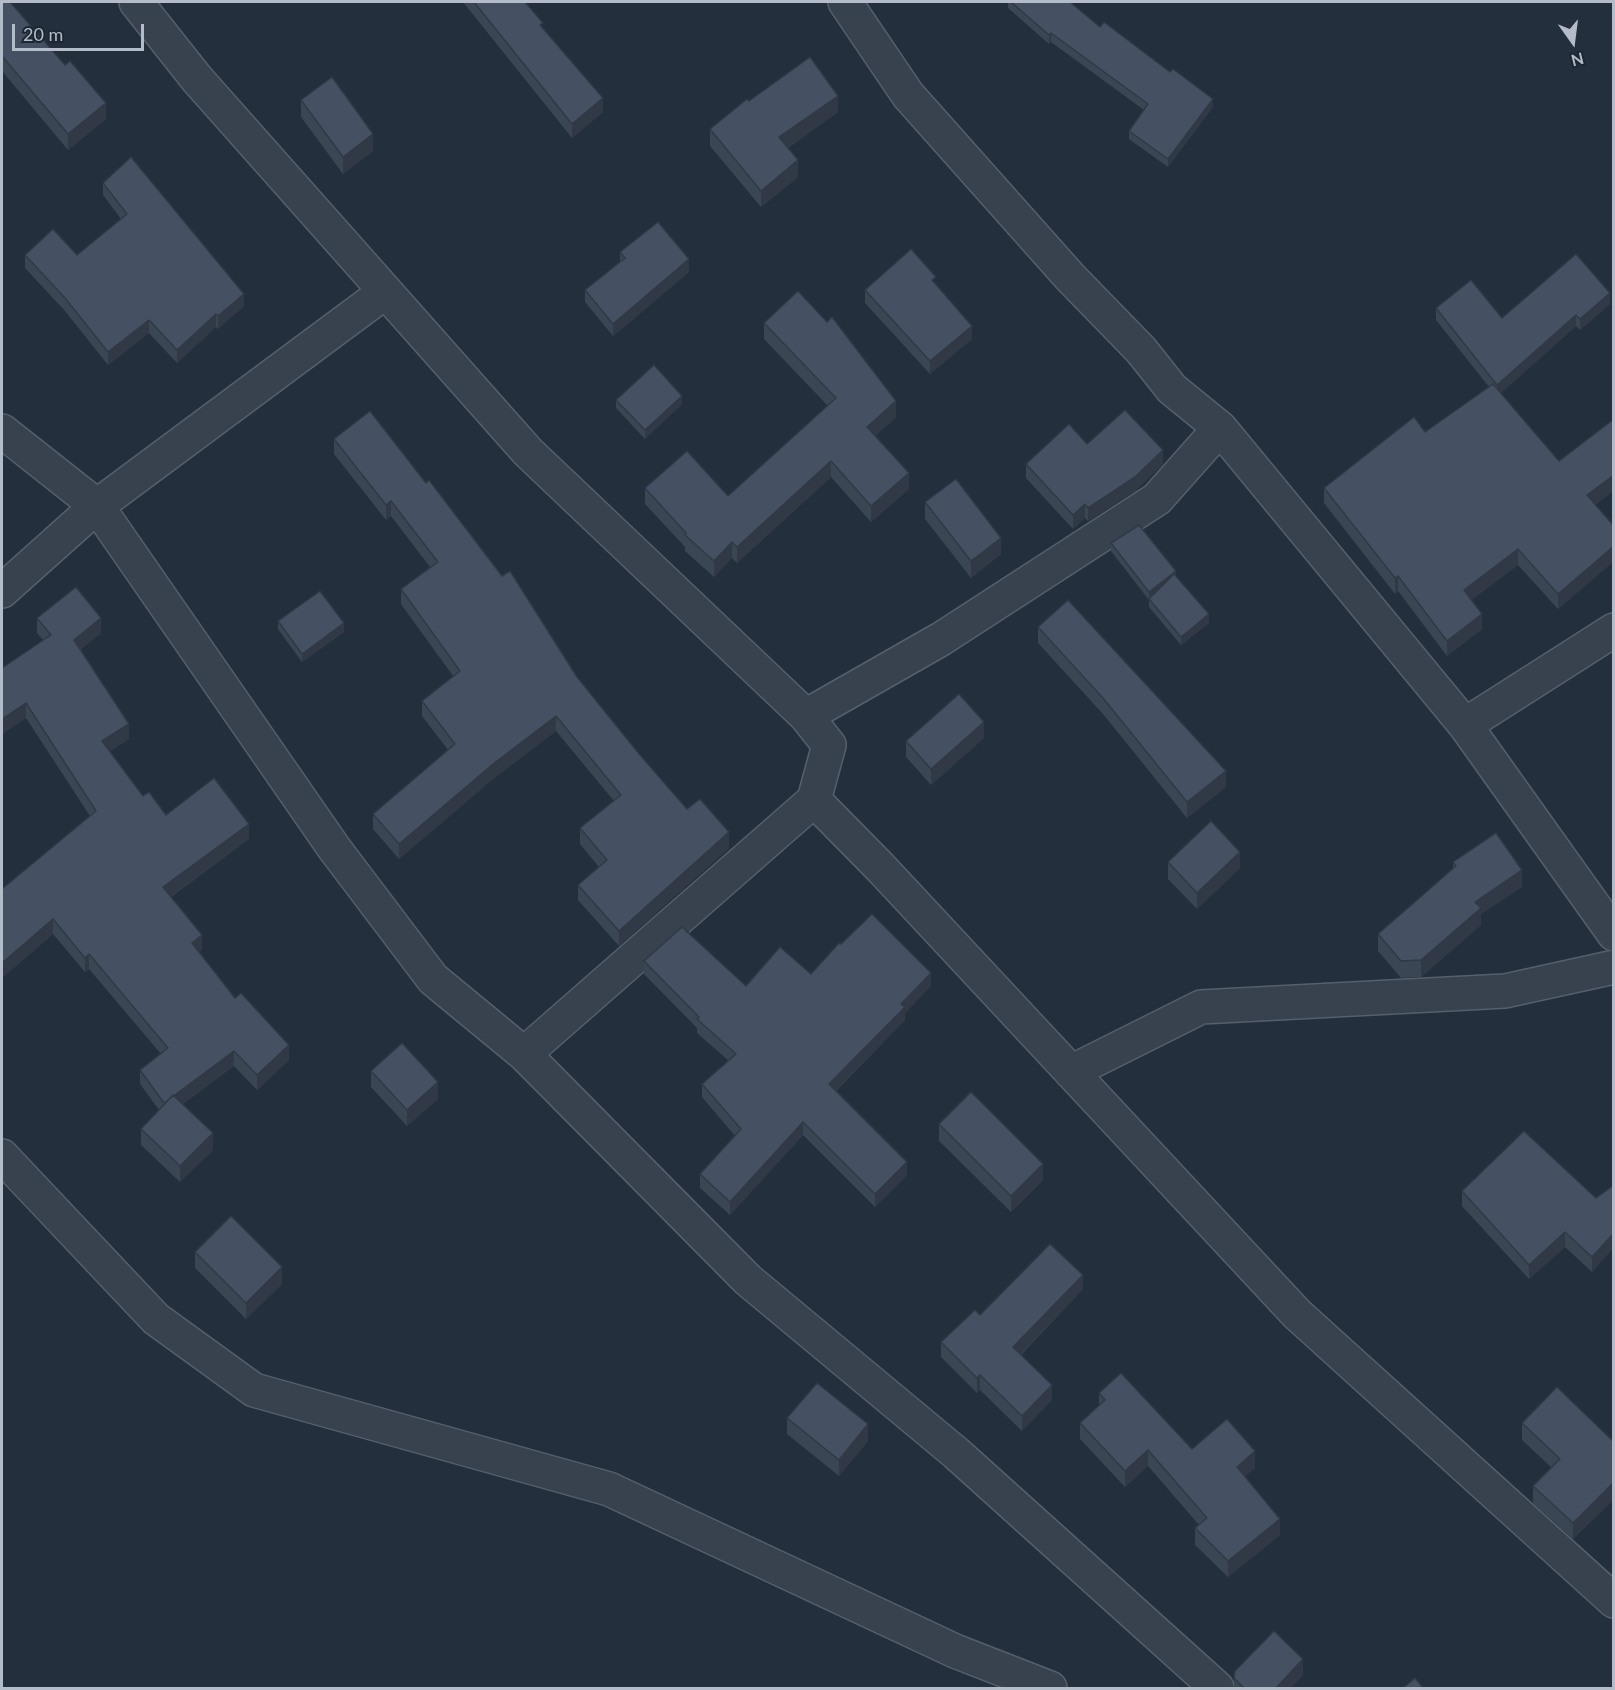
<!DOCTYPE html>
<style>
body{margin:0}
#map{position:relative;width:1615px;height:1690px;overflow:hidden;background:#242f3e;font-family:Lato,sans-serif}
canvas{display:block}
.frame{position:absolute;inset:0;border:3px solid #b4bcc9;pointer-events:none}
.north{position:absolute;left:1543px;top:12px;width:60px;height:60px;-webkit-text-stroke:4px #1d2633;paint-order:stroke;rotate:166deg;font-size:16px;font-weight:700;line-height:24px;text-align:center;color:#b4bcc9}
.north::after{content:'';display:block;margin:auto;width:21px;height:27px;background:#b4bcc9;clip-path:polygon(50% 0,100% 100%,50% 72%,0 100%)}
.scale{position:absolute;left:12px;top:24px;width:132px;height:27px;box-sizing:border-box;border:3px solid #b4bcc9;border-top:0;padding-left:8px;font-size:18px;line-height:21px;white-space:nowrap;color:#b4bcc9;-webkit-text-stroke:4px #1d2633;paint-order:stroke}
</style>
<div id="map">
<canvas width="1615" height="1690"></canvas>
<div class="frame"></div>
<div class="north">N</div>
<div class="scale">20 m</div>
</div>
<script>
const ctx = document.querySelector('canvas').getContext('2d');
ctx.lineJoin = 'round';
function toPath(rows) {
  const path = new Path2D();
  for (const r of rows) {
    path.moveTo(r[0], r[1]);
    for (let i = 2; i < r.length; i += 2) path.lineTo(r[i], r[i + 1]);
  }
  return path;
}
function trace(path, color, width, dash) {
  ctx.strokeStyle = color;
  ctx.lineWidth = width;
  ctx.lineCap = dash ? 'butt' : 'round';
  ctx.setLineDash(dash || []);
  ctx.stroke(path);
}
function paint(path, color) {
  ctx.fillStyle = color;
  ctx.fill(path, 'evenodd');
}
const minor = toPath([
 [136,2,197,79,528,452,806,716],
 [845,2,908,95,1070,277,1141,350,1172,389,1220,428,1465,725],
 [1220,428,1157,499,941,639,806,716,829,745,814,800,881,868,1297,1314,1614,1601],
 [2,431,97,506,334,848,433,979,524,1054,748,1280,956,1453,1217,1688],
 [2,591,97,506,385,292],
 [1614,630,1465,725,1614,934],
 [524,1054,814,800],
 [1071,1072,1201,1007,1505,991,1614,967],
 [2,1156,156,1319,254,1390,609,1489,955,1651,1050,1688]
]);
trace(minor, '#565f6c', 36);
trace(minor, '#38414e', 33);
paint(toPath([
 [2,2,106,119,68,150,2,71],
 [463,2,525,2,603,112,572,138],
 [1008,2,1070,2,1100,27,1170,72,1213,107,1168,167,1129,139,1129,131,1144,110,1051,42,1049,44,1008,8],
 [301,100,373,151,343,174,301,117],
 [749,101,838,112,788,148,798,177,761,207,710,146,710,129],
 [103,183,244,306,218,329,216,327,177,363,149,333,108,365,65,311,25,268,25,255,77,255,121,219,103,195],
 [620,252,689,272,613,336,585,302,585,290,620,262],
 [936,283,972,339,930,374,865,303,865,290],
 [1610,304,1580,330,1576,326,1501,393,1559,461,1614,419,1614,490,1595,505,1614,526,1614,561,1558,609,1518,565,1471,600,1482,629,1447,656,1398,591,1395,594,1324,503,1324,488,1425,432,1489,387,1436,320,1436,308,1502,318],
 [764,323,896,417,875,436,909,489,871,522,831,477,737,563,732,558,714,577,685,551,685,547,645,504,645,488,728,496,828,406,764,339],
 [616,400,682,404,645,439,616,408],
 [334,439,577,677,640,755,687,809,729,848,619,946,578,900,578,885,599,867,580,844,580,828,614,801,556,731,493,779,399,859,373,829,373,814,448,750,422,716,422,701,453,676,401,604,401,589,430,567,391,516,386,520,334,454],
 [1087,444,1163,464,1135,491,1088,521,1085,518,1073,529,1026,478,1026,464],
 [925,502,1001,554,971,578,925,519],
 [1111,543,1176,577,1209,623,1181,645,1149,607,1149,600,1111,551],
 [37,618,101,633,81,649,129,739,110,751,143,796,166,815,249,839,171,897,202,950,199,952,235,998,289,1060,257,1090,234,1066,183,1104,213,1150,180,1182,141,1145,141,1129,159,1110,140,1084,140,1070,161,1054,89,969,85,972,53,934,2,978,2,886,3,888,90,816,26,718,2,734,2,668,43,640,37,633],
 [278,621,344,632,302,662,278,629],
 [1038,627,1226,787,1187,818,1103,714,1038,643],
 [984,738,931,785,906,757,906,741],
 [1168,862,1240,868,1197,909,1168,879],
 [1453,862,1522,887,1481,914,1481,925,1421,977,1401,978,1378,951,1378,934,1453,868],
 [841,944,931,986,905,1013,905,1020,836,1091,907,1175,875,1207,803,1135,730,1215,700,1188,700,1174,735,1136,702,1097,702,1084,729,1061,697,1033,697,1028,644,974,644,961,746,986,811,974],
 [371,1071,438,1099,407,1126,371,1087],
 [939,1124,1043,1180,1011,1212,939,1141],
 [1614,1185,1614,1247,1592,1272,1565,1247,1529,1279,1462,1206,1462,1191,1596,1198],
 [195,1252,282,1284,246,1319,195,1268],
 [1083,1289,1021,1355,1052,1400,1022,1431,980,1390,977,1393,941,1357,941,1342,980,1315],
 [1099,1393,1192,1449,1255,1468,1245,1476,1280,1535,1228,1577,1195,1545,1195,1528,1199,1525,1148,1466,1125,1487,1080,1439,1080,1423,1099,1406],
 [787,1418,868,1441,839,1476,787,1434],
 [1522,1423,1614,1442,1614,1499,1573,1539,1533,1503,1533,1486,1552,1468,1522,1440],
 [1303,1675,1290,1689,1234,1689,1234,1678]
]), '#3b4654');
paint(toPath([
 [1051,33,1051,42,1049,44,1049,35],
 [838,96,838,112,779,154,779,137],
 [603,98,603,112,572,138,572,124],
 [1213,99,1213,107,1168,167,1168,159],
 [106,103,106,119,68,150,68,134],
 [373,134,373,151,343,174,343,157],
 [798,160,798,177,761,207,761,191],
 [689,259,689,272,613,336,613,324],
 [1610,293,1610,304,1580,330,1580,319],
 [244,294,244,306,218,329,218,316],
 [216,314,216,327,177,363,177,350],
 [1576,315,1576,326,1497,397,1497,385],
 [149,320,149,333,108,365,108,352],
 [972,326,972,339,930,374,930,361],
 [682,396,682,404,645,439,645,430],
 [896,401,896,417,867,443,867,427],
 [1163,450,1163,464,1135,491,1088,521,1088,508],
 [831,461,831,477,737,563,737,547],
 [909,473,909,489,871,522,871,506],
 [1614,475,1614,490,1587,511,1587,495],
 [391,501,391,516,386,520,386,505],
 [1085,504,1085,518,1073,529,1073,515],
 [1001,538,1001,554,971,578,971,561],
 [732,542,732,558,714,577,714,561],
 [1614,546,1614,561,1558,609,1558,594],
 [1518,549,1518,565,1464,606,1464,590],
 [1176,571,1176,579,1149,600,1149,592],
 [1398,576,1398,591,1395,594,1395,578],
 [1209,614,1209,623,1181,645,1181,637],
 [1482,614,1482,629,1447,656,1447,641],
 [101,618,101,633,74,654,74,640],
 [344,623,344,632,302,662,302,654],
 [26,703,26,718,2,734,2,719],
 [556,716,556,731,493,779,399,859,399,844,493,764],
 [984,722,984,738,931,785,931,769],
 [129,724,129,739,102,756,102,741],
 [1226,771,1226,787,1187,818,1187,802],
 [249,824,249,839,163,902,163,887],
 [729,832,729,848,619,946,619,931],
 [1240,852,1240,868,1197,909,1197,893],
 [1522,870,1522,887,1481,914,1481,925,1421,977,1421,960,1475,902],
 [53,919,53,934,2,978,2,963],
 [202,935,202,950,192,958,192,943],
 [89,954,89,969,85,972,85,958],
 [931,973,931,986,905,1013,905,1020,829,1097,829,1084,901,1004],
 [289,1045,289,1060,257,1090,257,1075],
 [234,1051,234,1066,164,1118,164,1103],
 [438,1082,438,1099,407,1126,407,1110],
 [803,1122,803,1135,730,1215,730,1202],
 [213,1133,213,1150,180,1182,180,1166],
 [907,1162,907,1175,875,1207,875,1194],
 [1043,1164,1043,1180,1011,1212,1011,1196],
 [1565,1232,1565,1247,1529,1279,1529,1265],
 [1614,1233,1614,1247,1592,1272,1592,1257],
 [282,1267,282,1284,246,1319,246,1303],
 [1083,1275,1083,1289,1013,1362,1013,1347],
 [980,1375,980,1390,977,1393,977,1378],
 [1052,1385,1052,1400,1022,1431,1022,1416],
 [868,1424,868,1441,839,1476,839,1460],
 [1148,1450,1148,1466,1125,1487,1125,1471],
 [1255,1451,1255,1468,1237,1483,1237,1467],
 [1614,1482,1614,1499,1573,1539,1573,1523],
 [1280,1519,1280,1535,1228,1577,1228,1561],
 [1303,1659,1303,1675,1290,1689,1275,1689]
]), '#303945');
const building = toPath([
 [2,2,10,2,65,65,70,61,106,103,68,134,2,56,2,2],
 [474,2,525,2,543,23,540,25,603,98,572,124,474,2],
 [1011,2,1070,2,1100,27,1104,22,1170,72,1173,69,1213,99,1168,159,1129,131,1148,104,1051,33,1049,35,1011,2],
 [810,57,838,96,779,137,798,160,761,191,710,129,747,99,749,101,810,57],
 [332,77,373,134,343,157,301,100,332,77],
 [131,157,244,294,218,316,216,314,177,350,149,320,108,352,65,298,25,255,53,229,77,255,127,214,103,183,131,157],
 [658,222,689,259,613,324,585,290,625,258,620,252,658,222],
 [911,249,936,277,932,280,972,326,930,361,865,290,911,249],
 [1576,254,1610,293,1580,319,1576,315,1497,385,1436,308,1471,280,1502,318,1576,254],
 [798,291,827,322,832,317,896,401,867,427,909,473,871,506,831,461,737,547,732,542,714,561,685,535,686,533,645,488,687,451,728,496,836,398,764,323,798,291],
 [654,365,682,396,645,430,616,400,654,365],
 [1493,384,1559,461,1614,419,1614,475,1587,495,1614,526,1614,546,1558,594,1518,549,1464,590,1482,614,1447,641,1398,576,1395,578,1324,488,1414,417,1425,432,1493,384],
 [1125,410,1163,450,1135,477,1088,508,1085,504,1073,515,1026,464,1069,424,1087,444,1125,410],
 [370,411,426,483,429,480,502,576,510,571,577,677,640,755,687,809,700,799,729,832,619,931,578,885,607,860,580,828,621,795,556,716,493,764,399,844,373,814,455,744,422,701,460,671,401,589,438,562,391,501,386,505,334,439,370,411],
 [956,479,1001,538,971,561,925,502,956,479],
 [1139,525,1176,571,1149,592,1111,543,1139,525],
 [1174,574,1209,614,1181,637,1149,599,1174,574],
 [76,587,101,618,74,640,129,724,102,741,143,796,149,792,166,815,214,778,249,824,163,887,202,935,192,943,235,998,241,993,289,1045,257,1075,234,1051,164,1103,140,1070,168,1048,89,954,85,958,53,919,2,963,2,886,3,888,96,811,26,703,2,719,2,668,51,635,37,618,76,587],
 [320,591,344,623,302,654,278,621,320,591],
 [1068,600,1226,771,1187,802,1103,698,1038,627,1068,600],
 [959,694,984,722,931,769,906,741,959,694],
 [1211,821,1240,852,1197,893,1168,862,1211,821],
 [1496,833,1522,870,1475,902,1481,908,1421,960,1401,961,1378,934,1456,866,1453,862,1496,833],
 [872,914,931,973,901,1004,905,1007,829,1084,907,1162,875,1194,803,1122,730,1202,700,1174,741,1129,702,1084,736,1054,697,1019,699,1017,644,961,682,927,746,986,780,947,811,974,839,943,841,944,872,914],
 [402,1043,438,1082,407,1110,371,1071,402,1043],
 [971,1092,1043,1164,1011,1196,939,1124,971,1092],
 [173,1095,213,1133,180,1166,141,1129,173,1095],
 [1524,1131,1596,1198,1614,1185,1614,1233,1592,1257,1565,1232,1529,1265,1462,1191,1524,1131],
 [231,1216,282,1267,246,1303,195,1252,231,1216],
 [1050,1244,1083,1275,1013,1347,1052,1385,1022,1416,980,1375,977,1378,941,1342,975,1310,980,1315,1050,1244],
 [1121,1373,1192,1449,1227,1419,1255,1451,1237,1467,1280,1519,1228,1561,1195,1528,1207,1518,1148,1450,1125,1471,1080,1423,1105,1400,1099,1393,1121,1373],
 [817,1383,868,1424,839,1460,787,1418,817,1383],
 [1557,1387,1614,1442,1614,1482,1573,1523,1533,1486,1560,1459,1522,1423,1557,1387],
 [1274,1631,1303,1659,1275,1689,1245,1689,1234,1678,1235,1671,1274,1631],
 [1415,1678,1424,1689,1402,1689,1415,1678]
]);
paint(building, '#455162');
trace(building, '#303945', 1.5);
</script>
